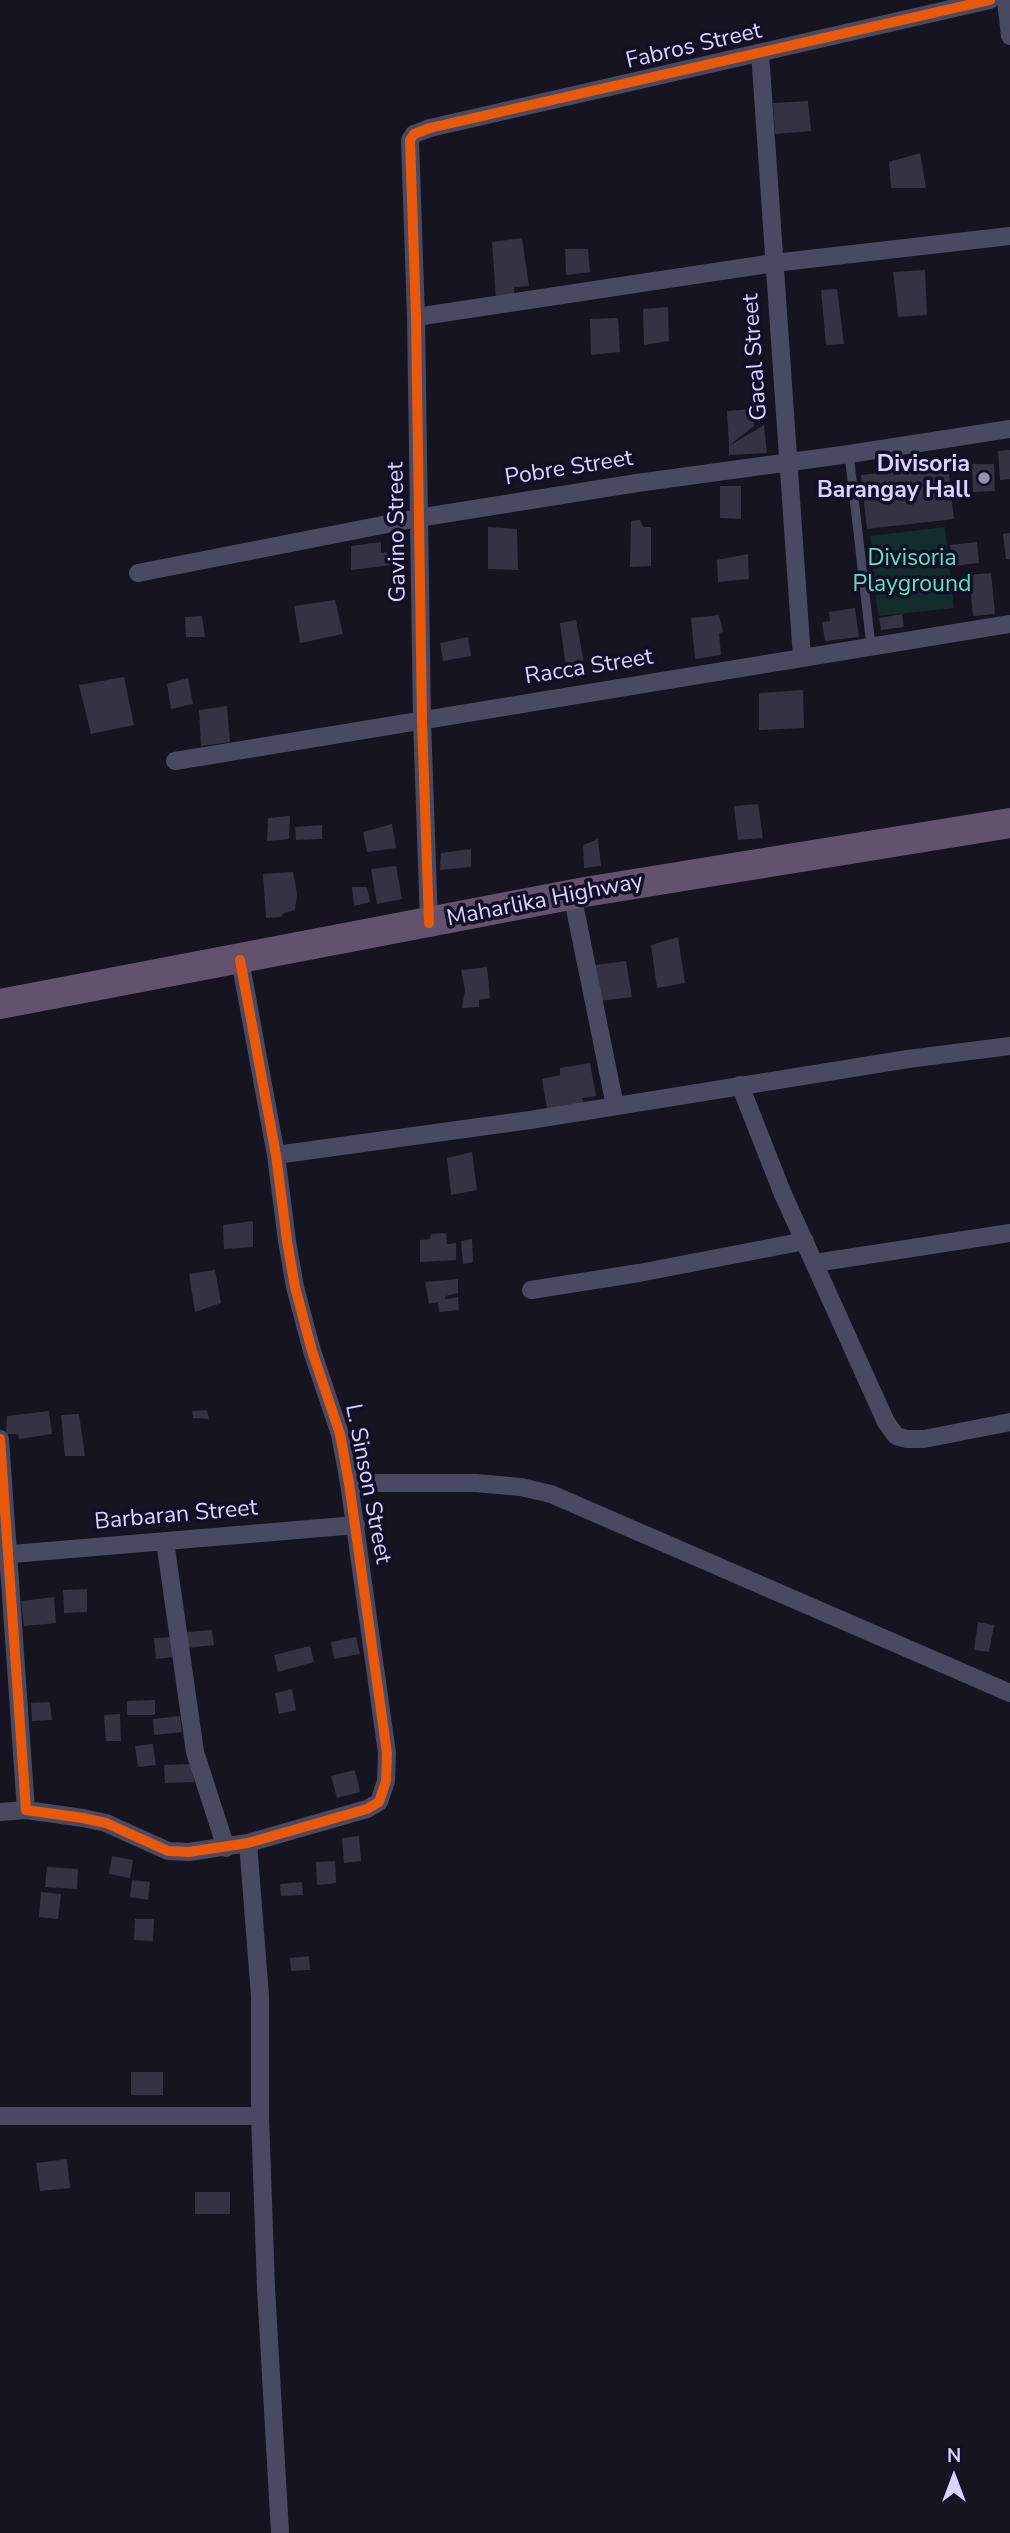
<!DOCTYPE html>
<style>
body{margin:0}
#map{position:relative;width:1010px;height:2533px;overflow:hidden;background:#161421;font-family:"Nunito Sans",sans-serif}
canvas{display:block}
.north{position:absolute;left:919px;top:2442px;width:70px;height:70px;-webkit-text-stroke:5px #130f26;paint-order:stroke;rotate:0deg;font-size:19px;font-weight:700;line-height:28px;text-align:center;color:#d9d4ff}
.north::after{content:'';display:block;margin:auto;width:24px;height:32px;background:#d9d4ff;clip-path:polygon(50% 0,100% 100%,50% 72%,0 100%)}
</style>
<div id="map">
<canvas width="1010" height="2533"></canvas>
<div class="north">N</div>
</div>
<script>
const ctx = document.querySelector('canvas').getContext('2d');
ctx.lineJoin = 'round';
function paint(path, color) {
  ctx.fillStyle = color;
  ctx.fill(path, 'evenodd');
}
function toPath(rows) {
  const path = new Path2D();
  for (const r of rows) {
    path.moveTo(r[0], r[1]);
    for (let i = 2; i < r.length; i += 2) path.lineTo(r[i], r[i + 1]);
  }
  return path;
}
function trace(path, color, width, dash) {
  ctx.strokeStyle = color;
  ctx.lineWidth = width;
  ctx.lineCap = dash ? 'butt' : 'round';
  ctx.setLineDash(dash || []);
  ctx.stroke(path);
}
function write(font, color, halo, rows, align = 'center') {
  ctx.font = font + ' "Nunito Sans",sans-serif';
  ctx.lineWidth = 7;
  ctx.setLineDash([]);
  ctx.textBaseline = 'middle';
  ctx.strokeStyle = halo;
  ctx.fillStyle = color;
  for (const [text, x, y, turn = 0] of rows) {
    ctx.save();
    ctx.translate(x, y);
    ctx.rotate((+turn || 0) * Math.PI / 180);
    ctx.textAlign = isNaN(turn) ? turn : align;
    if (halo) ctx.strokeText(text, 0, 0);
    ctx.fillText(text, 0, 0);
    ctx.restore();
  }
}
paint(toPath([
 [945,527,954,608,878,616,870,536]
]), '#132c2d');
paint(toPath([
 [808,101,811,131,775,134,773,103],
 [920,153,926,188,891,188,889,162],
 [522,238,529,286,514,287,515,297,496,300,492,242],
 [565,249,588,249,590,272,566,275],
 [925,270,927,315,898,317,893,272],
 [837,289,844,344,826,345,821,290],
 [668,307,669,341,644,345,643,309],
 [618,318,620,352,591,355,590,319],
 [752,409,754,426,729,446,764,425,767,453,729,455,729,446,727,411],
 [1010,450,1010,479,1000,480,998,451],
 [972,464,994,464,995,491,973,492],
 [948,465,954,519,867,529,861,475],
 [720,486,741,486,741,519,720,518],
 [640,520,643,527,651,527,651,566,630,567,631,521],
 [488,527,517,529,518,570,488,569],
 [1010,533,1010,559,1006,559,1003,534],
 [381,542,381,553,387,552,391,565,351,570,351,546],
 [977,542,979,563,952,566,950,545],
 [748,554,749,579,718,582,717,560],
 [991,573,995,614,973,616,969,575],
 [335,600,343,634,300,643,294,606],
 [855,608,859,637,825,641,822,622,830,621,829,612],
 [902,614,904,627,881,630,879,618],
 [719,615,723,632,719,633,721,655,695,659,691,618],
 [202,616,205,637,186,637,185,617],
 [576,620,584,663,566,669,560,623],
 [468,637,471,656,443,661,440,643],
 [124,677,134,725,91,734,79,685],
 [188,678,193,704,171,709,167,684],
 [803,690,804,728,759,730,759,693],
 [227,706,230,742,201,746,199,710],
 [758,804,763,838,738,840,734,806],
 [290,816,289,839,267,841,268,818],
 [392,824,396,848,367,852,363,832],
 [322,825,322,839,296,840,295,827],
 [598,839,601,866,584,868,583,845],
 [471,849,471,867,440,870,441,853],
 [396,866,402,899,377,904,371,869],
 [293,872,297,894,295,910,284,913,281,917,266,918,263,874],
 [352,887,367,887,370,902,354,906],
 [678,937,685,983,657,988,651,945],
 [626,961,632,997,599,1001,595,965],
 [487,967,490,998,479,1000,479,1007,462,1008,465,990,461,970],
 [590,1063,596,1096,582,1098,584,1104,547,1109,542,1079,560,1075,560,1068],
 [472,1152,477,1190,451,1195,447,1158],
 [253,1221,253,1247,224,1249,223,1225],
 [446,1233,447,1244,456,1243,456,1260,420,1262,420,1240,430,1239,431,1234],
 [472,1239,473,1262,463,1264,461,1241],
 [215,1270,221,1303,195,1312,189,1274],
 [458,1279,458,1293,446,1296,445,1299,458,1297,459,1310,439,1312,438,1302,429,1304,425,1282],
 [207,1410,209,1419,193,1418,192,1411],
 [49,1411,52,1434,19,1439,18,1434,6,1434,7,1416],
 [79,1414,85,1456,65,1456,61,1415],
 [87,1589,87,1612,64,1613,63,1590],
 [54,1597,56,1623,24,1626,21,1601],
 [978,1622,994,1625,989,1652,974,1650],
 [212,1630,214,1645,188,1648,187,1632],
 [173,1637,175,1657,156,1659,154,1638],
 [356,1637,360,1654,334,1659,331,1642],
 [310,1646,314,1662,278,1672,274,1655],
 [292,1689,296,1710,279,1714,275,1693],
 [155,1700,155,1715,127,1715,127,1701],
 [50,1702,52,1720,32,1721,31,1703],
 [120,1714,121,1741,106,1741,104,1715],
 [180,1716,182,1732,154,1735,153,1719],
 [153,1744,156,1765,138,1767,135,1746],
 [193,1764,194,1782,165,1783,164,1765],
 [355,1770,360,1792,337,1798,331,1776],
 [359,1836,361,1861,344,1863,342,1838],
 [112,1856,133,1860,130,1878,109,1874],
 [335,1861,336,1883,317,1885,316,1862],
 [47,1867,78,1869,77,1889,45,1887],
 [132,1880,150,1882,148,1900,130,1897],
 [302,1882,303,1895,281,1896,280,1884],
 [41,1892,61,1894,58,1919,39,1917],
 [135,1919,154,1919,153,1941,134,1940],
 [309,1956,310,1970,291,1971,290,1958],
 [131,2072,163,2072,163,2095,131,2095],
 [67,2159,70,2188,40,2191,36,2163],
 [195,2192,230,2192,230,2214,195,2214]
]), '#343243');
trace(toPath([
 [849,454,871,646]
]), '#4a4962', 9);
trace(toPath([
 [1006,0,1010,36],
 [760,53,802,658],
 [416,317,774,263,1010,236],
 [138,573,418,518,637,483,849,454,1010,429],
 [175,761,1010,624],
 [572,894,615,1106],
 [429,923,422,720,416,317,410,140,414,134,430,128,990,0],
 [740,1085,782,1192,886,1422,896,1436,907,1439,924,1439,1010,1422],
 [276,1155,530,1120,908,1059,1010,1046],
 [815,1263,1010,1233],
 [531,1290,639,1273,805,1241],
 [0,1439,26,1810,83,1818,106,1823,168,1851,189,1852,248,1843,367,1809,379,1802,386,1781,387,1753,349,1483,340,1434,312,1351,295,1287,287,1241,276,1155,240,960],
 [349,1483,476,1483,521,1487,551,1494,1010,1693],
 [165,1541,195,1752,226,1848],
 [0,1555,356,1525],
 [0,1812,26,1810],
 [248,1843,260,1996,260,2116,266,2288,280,2533],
 [0,2116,260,2116]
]), '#4a4962', 18);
trace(toPath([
 [0,1004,585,892,1010,823]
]), '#62526e', 30);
trace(toPath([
 [429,923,422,720,416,317,410,140,414,134,430,128,990,0],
 [0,1439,26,1810,83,1818,106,1823,168,1851,189,1852,248,1843,367,1809,379,1802,386,1781,387,1753,349,1483,340,1434,312,1351,295,1287,287,1241,276,1155,240,960]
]), '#e8590c', 10);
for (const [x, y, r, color] of [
 [984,478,7,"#9591b1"]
]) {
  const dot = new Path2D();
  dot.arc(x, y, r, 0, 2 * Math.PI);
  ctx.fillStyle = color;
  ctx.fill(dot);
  trace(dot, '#130f26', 2.5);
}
write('23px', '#d9d4ff', '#130f26', [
 ["Fabros Street",694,47,-13],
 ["Gacal Street",756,357,-94],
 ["Pobre Street",569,469,-9],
 ["Gavino Street",398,532,-91],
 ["Racca Street",589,668,-9],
 ["Maharlika Highway",545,901,-11],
 ["L. Sinson Street",367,1484,79],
 ["Barbaran Street",176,1516,-5]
]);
write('bold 23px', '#d9d4ff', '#130f26', [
 ["Divisoria",970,465],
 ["Barangay Hall",970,491]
], 'right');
write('23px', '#5fe0c0', '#130f26', [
 ["Divisoria",912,559],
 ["Playground",912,585]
]);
</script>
